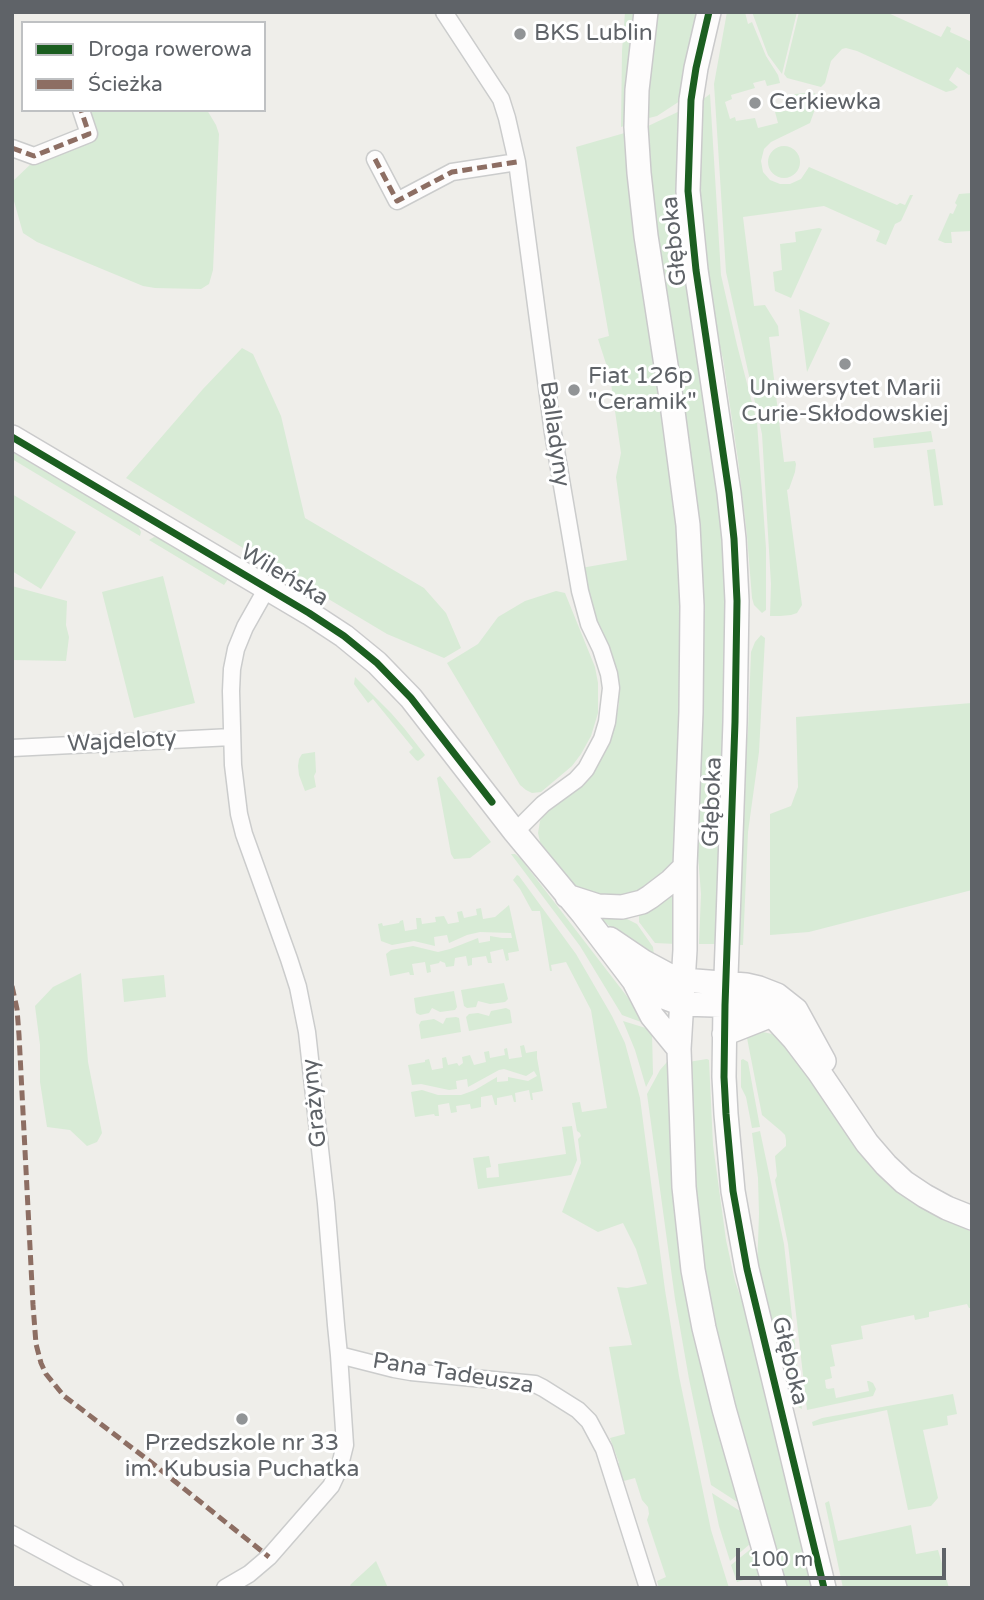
<!DOCTYPE html>
<meta charset="utf-8">
<style>
body{margin:0}
#map{position:relative;width:984px;height:1600px;overflow:hidden;background:#efeeea;font-family:"Varela Round",sans-serif}
canvas{display:block}
.frame{position:absolute;inset:0;border:14px solid #5f6368;pointer-events:none}
.legend{position:absolute;left:21px;top:21px;width:245px;height:91px;box-sizing:border-box;background:#fff;border:2px solid #bfc1c3;margin:0;padding:9px 12px;list-style:none;font-size:21px;color:#5f6368}
.legend li{display:flex;align-items:center;gap:14px;height:35px}
.legend b{width:35px;border:2px solid #bfc1c3}
.scale{position:absolute;left:736px;top:1548px;width:210px;height:32px;box-sizing:border-box;border:4px solid #5f6368;border-top:0;padding-left:9px;font-size:21px;line-height:24px;white-space:nowrap;color:#5f6368;-webkit-text-stroke:5px #fff;paint-order:stroke}
</style>
<div id="map">
<canvas width="984" height="1600"></canvas>
<div class="frame"></div>
<ul class="legend">
<li><b style="height:9px;background:#1b5e20"></b>Droga rowerowa</li>
<li><b style="height:9px;background:#8d6e63"></b>Ścieżka</li>
</ul>
<div class="scale">100 m</div>
</div>
<script>
const ctx = document.querySelector('canvas').getContext('2d');
ctx.lineJoin = 'round';
function paint(path, color) {
  ctx.fillStyle = color;
  ctx.fill(path, 'evenodd');
}
function toPath(rows) {
  const path = new Path2D();
  for (const r of rows) {
    if (r.length === 3) {
      path.moveTo(r[0] + r[2], r[1]);
      path.arc(r[0], r[1], r[2], 0, 2 * Math.PI);
      continue;
    }
    path.moveTo(r[0], r[1]);
    for (let i = 2; i < r.length; i += 2) path.lineTo(r[i], r[i + 1]);
  }
  return path;
}
function trace(path, color, width, dash) {
  ctx.strokeStyle = color;
  ctx.lineWidth = width;
  ctx.lineCap = dash ? 'butt' : 'round';
  ctx.setLineDash(dash || []);
  ctx.stroke(path);
}
function write(font, color, halo, rows, align = 'center') {
  ctx.font = font + ' "Varela Round",sans-serif';
  ctx.lineWidth = 6;
  ctx.setLineDash([]);
  ctx.textBaseline = 'middle';
  ctx.strokeStyle = halo;
  ctx.fillStyle = color;
  for (const [text, x, y, turn = 0] of rows) {
    ctx.save();
    ctx.translate(x, y);
    ctx.rotate((+turn || 0) * Math.PI / 180);
    ctx.textAlign = isNaN(turn) ? turn : align;
    if (halo) ctx.strokeText(text, 0, 0);
    ctx.fillText(text, 0, 0);
    ctx.restore();
  }
}
paint(toPath([
 [625,12,636,12,630,51,627,125,621,127,622,51],
 [655,12,700,12,683,99,657,116,645,119],
 [727,12,745,12,748,24,752,22,766,56,778,75,780,83,767,86,765,80,753,83,755,88,731,95,732,99,725,102,730,119,735,117,736,121,755,118,758,128,778,123,774,108,783,111,787,111,785,102,788,95,812,92,818,95,819,98,810,123,771,142,764,149,761,161,763,172,770,180,780,184,790,184,801,179,809,167,897,205,900,203,905,205,910,195,913,195,901,221,895,224,886,245,876,241,880,231,824,206,743,217,754,306,765,305,778,326,779,336,769,337,784,462,795,461,796,464,795,472,789,489,787,490,802,605,797,613,791,615,780,616,770,616,771,584,762,434,726,272,714,84],
 [752,12,797,12,782,74,768,55],
 [799,12,886,12,941,37,947,26,951,28,950,32,972,42,972,73,969,75,957,67,949,80,958,87,954,90,946,92,857,51,846,48,842,49,831,61,825,83,821,87,787,78,784,74],
 [710,94,721,275,737,345,757,422,766,548,766,610,762,613,754,605,752,598,747,536,738,460,723,359,714,325,698,198,702,100],
 [85,110,207,110,216,125,219,134,213,270,209,284,201,289,155,288,143,286,37,242,23,233,12,194,12,182,35,160,94,138],
 [682,110,727,585,719,944,699,944,701,894,697,842,701,607,655,244,646,127],
 [628,132,675,488,684,618,677,851,673,862,665,876,636,896,630,892,623,895,624,899,614,900,581,891,573,885,541,846,538,833,540,821,547,811,602,755,613,732,619,704,618,675,609,649,589,601,581,568,627,560,616,477,621,453,610,376,598,339,609,336,576,147],
 [784,162,16],
 [972,193,972,231,951,232,952,243,945,243,938,240,950,213,953,214,957,205,955,203,959,194],
 [819,228,822,229,791,298,775,291,773,272,782,270,780,244,796,242,795,232],
 [799,309,830,323,807,372],
 [242,348,253,354,281,416,305,518,424,588,446,613,461,648,444,658,387,634,126,478,203,389],
 [931,431,933,442,874,448,873,438],
 [935,449,943,505,934,506,927,450],
 [12,452,138,526,141,532,140,536,12,459],
 [12,494,76,532,41,589,12,571],
 [154,537,160,538,228,579,224,585,149,540],
 [163,576,195,703,134,718,102,592],
 [12,586,67,601,66,625,69,637,66,661,12,660],
 [556,591,565,593,595,667,598,683,598,713,591,736,581,754,572,766,541,792,532,793,526,790,520,785,447,663,478,644,498,617,525,601],
 [761,635,765,638,759,752,748,832,743,945,736,945,741,784,748,731,751,652,755,642],
 [355,677,391,713,404,728,425,755,422,758,418,761,416,760,409,752,413,748,373,699,368,703,354,684],
 [972,703,972,890,809,932,770,935,770,814,791,806,798,787,796,717],
 [315,752,316,772,314,776,316,787,305,791,299,775,298,766,299,759,302,754],
 [440,776,491,842,470,858,454,859,451,854,437,778],
 [511,854,515,854,521,859,649,1025,622,1015,580,946],
 [517,875,519,876,576,954,612,1016,625,1043,640,1098,665,1290,679,1376,711,1530,729,1588,659,1588,657,1581,666,1577,647,1520,649,1514,648,1507,642,1500,635,1478,620,1482,615,1465,619,1463,610,1438,625,1434,609,1347,632,1345,617,1287,627,1288,647,1284,636,1249,623,1223,598,1232,562,1212,581,1163,578,1139,581,1136,580,1133,577,1131,572,1103,580,1102,582,1112,607,1108,591,1010,566,962,551,965,552,971,550,971,540,911,532,911,520,889,513,880],
 [673,893,676,895,676,944,655,943,639,922,639,912],
 [509,905,519,951,508,953,509,960,506,961,503,949,490,952,492,963,488,963,486,956,472,958,472,965,468,966,466,956,455,958,454,966,446,967,445,963,440,961,439,963,430,965,431,972,427,973,425,962,412,964,414,975,410,975,409,972,390,976,386,954,391,950,413,946,438,952,450,949,478,938,479,943,490,941,490,936,502,938,512,938,511,933,480,932,467,935,449,943,447,935,434,937,435,946,414,941,392,945,381,941,378,924,382,923,383,926,399,923,400,921,403,920,405,931,417,929,416,918,421,918,422,924,436,922,435,917,444,916,448,924,459,922,457,912,462,911,464,918,477,915,476,909,481,908,483,919,495,917],
 [625,916,627,919,637,924,653,947,655,963,602,920,602,917],
 [81,973,88,1062,102,1133,97,1142,87,1146,70,1130,47,1127,40,1082,40,1045,35,1006,53,987],
 [164,975,166,997,124,1002,122,979],
 [504,983,508,999,505,1002,490,1004,478,1001,476,1007,467,1008,464,1006,461,990],
 [454,991,457,1007,455,1010,440,1012,432,1008,429,1013,420,1015,416,1013,414,998],
 [506,1008,510,1010,512,1023,469,1031,466,1017,469,1014,478,1013,489,1016,491,1011],
 [456,1017,459,1018,461,1032,421,1039,419,1025,421,1021,434,1019,443,1024,446,1018],
 [623,1021,649,1029,652,1033,653,1074,646,1087,635,1050],
 [763,1032,772,1034,782,1041,817,1085,851,1141,862,1155,890,1185,931,1213,972,1232,972,1308,969,1308,967,1304,929,1312,929,1317,915,1320,914,1315,861,1326,863,1339,831,1345,835,1366,830,1367,832,1378,825,1380,826,1388,828,1389,834,1388,836,1398,869,1391,867,1381,869,1381,873,1383,876,1389,873,1396,807,1410,788,1244,775,1180,777,1176,775,1156,786,1146,786,1140,785,1135,781,1131,762,1115,747,1038,754,1033],
 [524,1045,526,1053,537,1051,537,1058,543,1091,532,1093,533,1100,531,1100,529,1090,515,1093,516,1102,514,1102,512,1095,497,1098,497,1105,495,1105,492,1095,481,1097,481,1107,471,1109,470,1104,456,1106,457,1112,451,1113,449,1103,438,1105,439,1116,435,1116,434,1114,415,1117,411,1092,422,1090,438,1095,461,1095,475,1090,497,1077,497,1082,508,1081,508,1077,528,1081,537,1076,534,1071,526,1076,504,1069,499,1070,468,1087,467,1079,456,1081,457,1089,449,1090,421,1084,412,1085,408,1065,425,1062,425,1060,429,1059,432,1070,443,1068,442,1058,446,1057,448,1065,457,1063,459,1066,463,1063,462,1057,470,1055,474,1065,486,1062,484,1052,489,1051,490,1058,505,1055,504,1049,507,1048,509,1059,522,1057,520,1046],
 [707,1059,709,1060,713,1145,726,1240,735,1281,755,1339,816,1588,784,1588,721,1365,698,1253,688,1062],
 [743,1059,748,1062,760,1127,752,1128,746,1097,741,1087,741,1060],
 [667,1062,670,1062,742,1505,711,1485,689,1379,675,1299,647,1094,660,1070],
 [572,1126,577,1160,571,1175,478,1189,473,1158,489,1156,491,1167,486,1168,487,1178,499,1177,498,1164,566,1154,562,1127],
 [760,1131,784,1244,802,1409,792,1404,789,1401,757,1271,759,1214,758,1178,752,1133],
 [953,1394,957,1414,947,1416,948,1425,923,1430,938,1498,931,1506,908,1510,887,1410,813,1426,812,1422,822,1418],
 [712,1493,743,1513,750,1544,730,1561,719,1526],
 [829,1501,838,1541,911,1525,916,1554,938,1550,949,1588,843,1588,825,1503],
 [752,1548,760,1575,737,1582,731,1565],
 [376,1561,388,1588,352,1588,350,1585]
]), '#d8ebd6');
const street = toPath([
 [444,12,501,99,507,118,517,162,553,433,580,591,589,624,601,649,609,674,611,688,607,722,602,739,586,769,576,780,543,804,515,832],
 [12,148,34,156,89,134,81,110],
 [375,159,397,201,452,172,517,162],
 [12,748,232,737],
 [339,1355,394,1369,411,1372,535,1384,543,1388,578,1410,589,1421,604,1449,648,1588],
 [12,1534,75,1568,115,1588],
 [225,1588,249,1574,269,1557,331,1486,339,1469,345,1445,339,1355,336,1325,326,1203,307,1032,298,987,289,959,244,834,239,814,233,765,231,691,232,669,236,649,245,627,267,588]
]);
const secondary = toPath([
 [646,12,637,90,636,127,639,173,646,236,672,404,688,525,692,606,691,712,685,867,685,950,679,1049,684,1187,693,1270,704,1328,724,1409,775,1588],
 [709,12,696,68,691,100,688,191,696,270,729,493,734,539,737,601,735,722,725,1005,724,1077,726,1114,733,1191,747,1269,824,1588],
 [12,437,309,613,344,636,377,663,411,698,515,832,583,914,634,981,652,1016,679,1049],
 [567,896,598,906,622,907,642,902,650,897,671,881,685,867],
 [610,939,644,962,670,976,683,980,746,985,759,988,777,995,796,1010,824,1061],
 [634,981,661,996,682,1004,745,1006,756,1008,772,1015,794,1039,819,1072,867,1143,886,1165,904,1182,925,1196,947,1208,972,1218],
 [724,1034,772,1015]
]);
trace(street, '#cbcccc', 19);
trace(secondary, '#cacacb', 26);
trace(street, '#fdfcfc', 16);
trace(secondary, '#fdfcfc', 23);
trace(toPath([
 [12,148,34,156,89,134,81,110],
 [375,159,397,201,452,172,517,162],
 [12,986,17,1009,19,1035,33,1305,36,1344,41,1363,46,1374,64,1396,152,1463,269,1557]
]), '#8d6e63', 5, [10, 5]);
trace(toPath([
 [709,12,696,68,691,100,688,191,696,270,729,493,734,539,737,601,735,722,725,1005,724,1077,726,1114,733,1191,747,1269,824,1588],
 [12,437,309,613,344,636,377,663,411,698,492,802]
]), '#1b5e20', 7);
for (const [x, y, r, color] of [
 [520,34,7,"#919496"],
 [755,103,7,"#919496"],
 [845,364,7,"#919496"],
 [574,390,7,"#919496"],
 [242,1419,7,"#919496"]
]) {
  const dot = new Path2D();
  dot.arc(x, y, r, 0, 2 * Math.PI);
  ctx.fillStyle = color;
  ctx.fill(dot);
  trace(dot, '#fff', 2.5);
}
write('23px', '#5f6368', '#fff', [
 ["BKS Lublin",534,34],
 ["Cerkiewka",769,103],
 ["Fiat 126p",588,377],
 ["\"Ceramik\"",588,403],
 ["Uniwersytet Marii",845,389,"center"],
 ["Curie-Skłodowskiej",845,415,"center"],
 ["Przedszkole nr 33",242,1444,"center"],
 ["im. Kubusia Puchatka",242,1470,"center"]
], 'left');
write('23px', '#5f6368', '#fff', [
 ["Głęboka",675,241,-96],
 ["Balladyny",554,434,82],
 ["Wileńska",284,576,31],
 ["Wajdeloty",122,742,-3],
 ["Głęboka",713,802,-88],
 ["Grażyny",315,1103,-96],
 ["Głęboka",789,1361,76],
 ["Pana Tadeusza",453,1374,9]
]);
</script>
